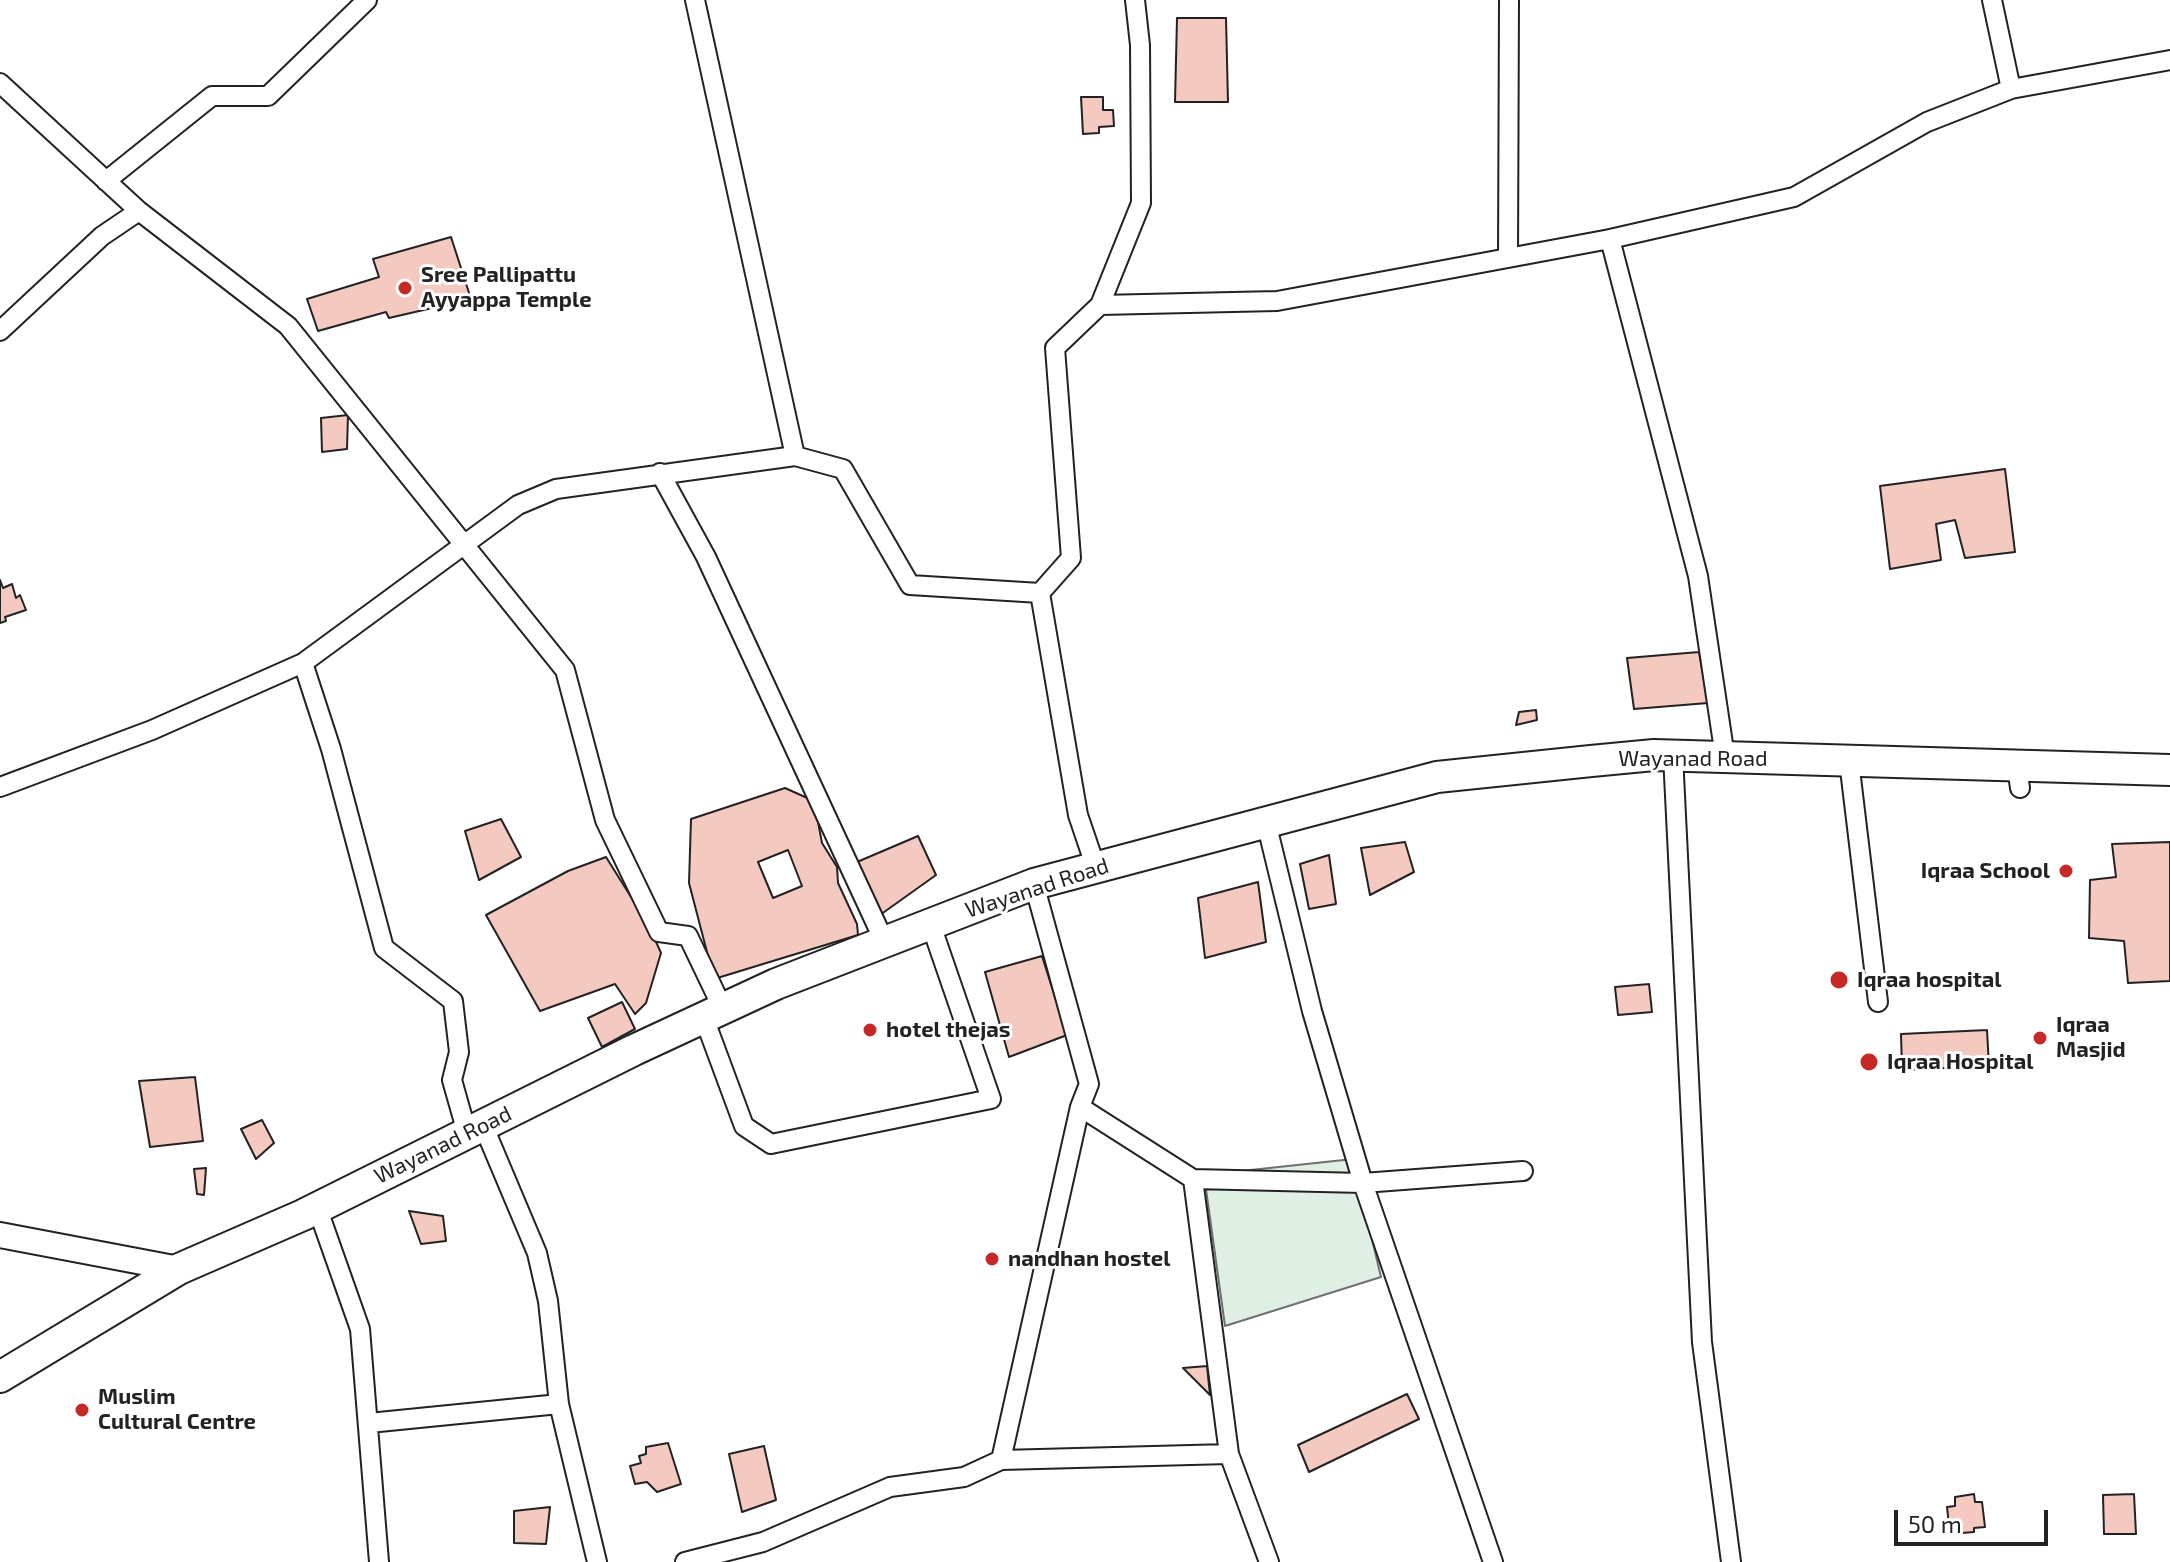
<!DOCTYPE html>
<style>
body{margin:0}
#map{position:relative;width:2170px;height:1562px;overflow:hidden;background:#fff;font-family:"Exo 2",sans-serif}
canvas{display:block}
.scale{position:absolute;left:1894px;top:1510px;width:154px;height:36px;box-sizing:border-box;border:4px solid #222;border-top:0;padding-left:10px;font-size:24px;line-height:28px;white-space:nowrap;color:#222;-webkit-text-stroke:6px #fff;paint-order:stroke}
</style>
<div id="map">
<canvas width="2170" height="1562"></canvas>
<div class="scale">50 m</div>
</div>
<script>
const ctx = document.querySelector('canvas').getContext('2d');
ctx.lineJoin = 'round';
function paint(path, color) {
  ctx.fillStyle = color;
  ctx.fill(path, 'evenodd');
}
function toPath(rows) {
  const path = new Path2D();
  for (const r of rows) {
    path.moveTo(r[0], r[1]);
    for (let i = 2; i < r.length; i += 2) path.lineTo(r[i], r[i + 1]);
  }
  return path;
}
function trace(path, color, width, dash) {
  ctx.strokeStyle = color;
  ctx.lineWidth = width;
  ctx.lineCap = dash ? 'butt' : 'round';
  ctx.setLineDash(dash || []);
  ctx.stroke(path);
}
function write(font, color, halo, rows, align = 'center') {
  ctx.font = font + ' "Exo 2",sans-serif';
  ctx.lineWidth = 6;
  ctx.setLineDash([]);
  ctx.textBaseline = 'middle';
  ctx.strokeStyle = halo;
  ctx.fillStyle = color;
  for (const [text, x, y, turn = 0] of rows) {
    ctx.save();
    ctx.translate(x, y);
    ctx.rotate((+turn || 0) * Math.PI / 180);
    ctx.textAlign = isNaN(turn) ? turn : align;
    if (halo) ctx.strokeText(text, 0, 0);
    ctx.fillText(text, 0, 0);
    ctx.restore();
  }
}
const green = toPath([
 [1353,1159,1381,1277,1225,1326,1204,1175,1353,1159]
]);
paint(green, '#e0efe3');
trace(green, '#6f6f6f', 2);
const building = toPath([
 [1177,18,1226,18,1228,102,1175,102,1177,18],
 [1081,97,1103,97,1103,110,1113,110,1114,126,1099,127,1099,133,1083,134,1081,97],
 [451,237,471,299,389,318,386,312,318,331,307,299,379,277,373,259,451,237],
 [348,415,347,449,322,452,321,418,348,415],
 [2005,469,2015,552,1965,558,1955,520,1936,524,1941,560,1890,569,1880,486,2005,469],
 [0,580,3,588,12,584,16,598,20,595,26,610,5,617,6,621,0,623,0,580],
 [1699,652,1708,703,1634,709,1627,658,1699,652],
 [1536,710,1537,720,1516,725,1519,712,1536,710],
 [785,788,814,801,822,843,837,867,838,883,857,924,858,935,714,979,689,883,691,819,785,788],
 [501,819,521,857,479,880,465,831,501,819],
 [918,836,936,875,880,915,857,862,918,836],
 [1405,842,1414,872,1370,895,1361,848,1405,842],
 [2170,842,2170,981,2128,983,2124,941,2089,938,2090,880,2116,877,2112,844,2170,842],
 [788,850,802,886,773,898,758,862,788,850],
 [1329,855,1336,904,1309,909,1300,864,1329,855],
 [606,857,648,924,661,953,646,1003,635,1014,615,984,540,1011,486,915,568,871,606,857],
 [1258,882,1266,942,1205,958,1198,898,1258,882],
 [1042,956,1067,1035,1009,1057,985,972,1042,956],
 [1649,984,1652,1012,1618,1015,1615,987,1649,984],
 [622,1002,635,1029,602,1047,588,1018,622,1002],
 [1987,1030,1989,1066,1902,1070,1901,1034,1987,1030],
 [195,1077,203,1141,150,1147,139,1081,195,1077],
 [262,1120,274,1143,256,1159,241,1129,262,1120],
 [206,1168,204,1195,197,1194,194,1169,206,1168],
 [409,1211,443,1216,446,1241,421,1244,409,1211],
 [1207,1366,1210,1395,1183,1368,1207,1366],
 [1407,1394,1419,1419,1309,1472,1298,1445,1407,1394],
 [668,1443,681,1484,657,1492,647,1482,635,1484,630,1466,641,1463,639,1456,646,1454,646,1447,668,1443],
 [764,1446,776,1500,742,1512,729,1454,764,1446],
 [1974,1494,1975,1502,1982,1502,1985,1527,1974,1528,1974,1532,1950,1534,1947,1507,1955,1506,1955,1497,1974,1494],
 [2134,1494,2136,1534,2104,1534,2103,1495,2134,1494],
 [550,1507,546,1544,514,1543,514,1511,550,1507]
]);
paint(building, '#f3c9c0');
trace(building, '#222', 2);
const minor = toPath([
 [695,0,795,456],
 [1992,0,2011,89],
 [0,83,139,211,102,236,0,331],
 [106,181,212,96,268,96,367,0],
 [139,211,288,326,565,670,605,820,659,932,688,936,723,1009],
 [1610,239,1698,576,1725,757],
 [1508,258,1509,0],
 [1100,305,1277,301,1610,239,1794,197,1927,122,2011,89,2170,60],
 [660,473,706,557,885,943],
 [1040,593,1071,558,1055,348,1100,305,1141,203,1140,45,1135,0],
 [303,663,331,749,384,948,453,1001,459,1052,452,1080,467,1133],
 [1673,755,1702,1342,1731,1562],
 [1849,761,1878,1002],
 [0,787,152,730,303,663,518,505,556,489,795,456,843,469,910,585,1040,593,1078,815,1096,868],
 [2020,788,2018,774,2024,765],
 [1266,822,1312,1011,1363,1183,1493,1562],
 [1034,884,1089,1084,1080,1107],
 [704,1018,744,1126,771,1144,991,1099,931,925],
 [483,1125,537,1253,548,1301,559,1404,597,1562],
 [1193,1179,1229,1454,1269,1562],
 [317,1207,360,1329,379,1562],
 [369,1423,559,1404],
 [1001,1460,1080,1107,1193,1179,1363,1183,1523,1171],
 [685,1562,763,1542,890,1487,964,1477,1001,1460,1229,1454]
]);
const tertiary = toPath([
 [0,1235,179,1269]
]);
const primary = toPath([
 [0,1377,179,1269,303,1215,634,1050,776,984,1034,884,1437,777,1591,761,1654,755,2170,770]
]);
trace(minor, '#222', 22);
trace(tertiary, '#222', 28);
trace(primary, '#222', 34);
trace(minor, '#fff', 18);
trace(tertiary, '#fff', 24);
trace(primary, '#fff', 30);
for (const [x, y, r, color] of [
 [405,288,8,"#c62828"],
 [2066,871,8,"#c62828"],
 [1839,980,10,"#c62828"],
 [870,1030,8,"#c62828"],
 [2040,1038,8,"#c62828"],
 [1869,1062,10,"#c62828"],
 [992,1259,8,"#c62828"],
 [82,1410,8,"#c62828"]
]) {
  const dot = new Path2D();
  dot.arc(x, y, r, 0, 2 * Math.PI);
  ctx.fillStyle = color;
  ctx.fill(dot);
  trace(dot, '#fff', 3);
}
write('bold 22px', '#222', '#fff', [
 ["Sree Pallipattu",421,275],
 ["Ayyappa Temple",421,300],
 ["Iqraa School",2050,871,"right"],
 ["Iqraa hospital",1857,980],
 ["Iqraa",2056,1025],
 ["Masjid",2056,1050],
 ["hotel thejas",886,1030],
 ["Iqraa Hospital",1887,1062],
 ["nandhan hostel",1008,1259],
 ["Muslim",98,1397],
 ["Cultural Centre",98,1422]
], 'left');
write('22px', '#222', '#fff', [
 ["Wayanad Road",1693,759],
 ["Wayanad Road",1037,888,-18],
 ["Wayanad Road",443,1145,-26]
]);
</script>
